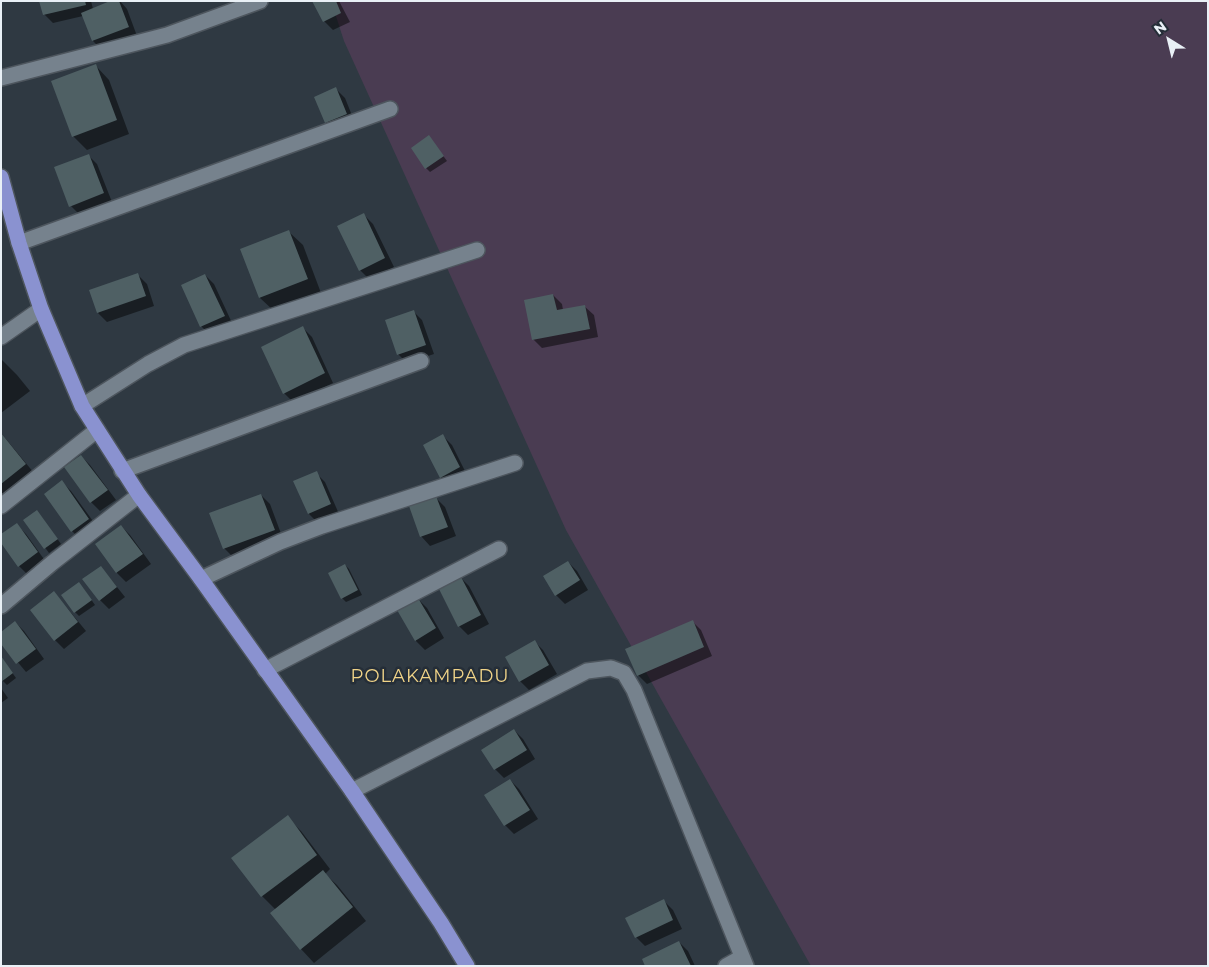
<!DOCTYPE html>
<style>
body{margin:0}
#map{position:relative;width:1209px;height:967px;overflow:hidden;background:#2f3942;font-family:Montserrat,sans-serif}
canvas{display:block}
.frame{position:absolute;inset:0;border:2px solid #e9f0f6;pointer-events:none}
.north{position:absolute;left:1144px;top:15px;width:50px;height:50px;-webkit-text-stroke:4px #252e38;paint-order:stroke;rotate:324deg;font-size:14px;font-weight:700;line-height:20px;text-align:center;color:#e9f0f6}
.north::after{content:'';display:block;margin:auto;width:18px;height:22px;background:#e9f0f6;clip-path:polygon(50% 0,100% 100%,50% 72%,0 100%)}
</style>
<div id="map">
<canvas width="1209" height="967"></canvas>
<div class="frame"></div>
<div class="north">N</div>
</div>
<script>
const ctx = document.querySelector('canvas').getContext('2d');
ctx.lineJoin = 'round';
function paint(path, color) {
  ctx.fillStyle = color;
  ctx.fill(path, 'evenodd');
}
function toPath(rows) {
  const path = new Path2D();
  for (const r of rows) {
    path.moveTo(r[0], r[1]);
    for (let i = 2; i < r.length; i += 2) path.lineTo(r[i], r[i + 1]);
  }
  return path;
}
function trace(path, color, width, dash) {
  ctx.strokeStyle = color;
  ctx.lineWidth = width;
  ctx.lineCap = dash ? 'butt' : 'round';
  ctx.setLineDash(dash || []);
  ctx.stroke(path);
}
function write(font, color, halo, rows, align = 'center') {
  ctx.font = font + ' Montserrat,sans-serif';
  ctx.lineWidth = 5;
  ctx.setLineDash([]);
  ctx.textBaseline = 'middle';
  ctx.strokeStyle = halo;
  ctx.fillStyle = color;
  for (const [text, x, y, turn = 0] of rows) {
    ctx.save();
    ctx.translate(x, y);
    ctx.rotate((+turn || 0) * Math.PI / 180);
    ctx.textAlign = isNaN(turn) ? turn : align;
    if (halo) ctx.strokeText(text, 0, 0);
    ctx.fillText(text, 0, 0);
    ctx.restore();
  }
}
paint(toPath([
 [331,1,1208,1,1208,966,811,966,566,530,344,41]
]), '#4a3c52');
paint(toPath([
 [41,1,91,1,93,9,114,1,120,1,127,9,137,36,102,50,93,41,83,16,53,23,44,14],
 [313,1,339,1,350,22,333,30,324,21],
 [96,66,109,80,129,134,87,150,73,136],
 [336,89,345,98,355,123,335,132,326,122],
 [429,137,447,161,430,172,426,168],
 [88,155,97,164,112,202,80,215,71,206],
 [364,215,373,224,394,267,369,279,360,270],
 [289,232,303,245,321,293,274,311,260,298,242,250],
 [138,275,147,284,154,306,107,322,98,313],
 [205,275,214,284,233,325,210,335,201,326],
 [553,295,562,304,563,310,584,306,594,315,598,337,542,348,533,339],
 [413,311,422,320,434,354,407,363,398,354],
 [303,328,312,337,333,383,293,402,284,393],
 [1,359,17,375,30,391,1,413],
 [1,433,34,473,1,500],
 [443,436,452,445,468,477,450,486,441,477],
 [81,456,90,465,116,500,100,511,91,502,66,468],
 [316,473,325,482,339,514,318,523,309,514,295,482],
 [62,482,71,491,98,528,81,540,72,531],
 [261,495,270,504,283,539,233,557,224,548],
 [436,498,445,507,456,536,430,546,421,536],
 [41,516,61,544,49,553,25,520],
 [17,525,26,534,46,562,28,575,19,566],
 [121,526,130,535,151,564,126,582,117,573,96,544],
 [568,562,577,571,588,590,565,604,556,595],
 [345,565,349,569,362,595,346,602,342,598],
 [101,567,125,597,109,609,100,600],
 [460,577,469,586,489,624,468,635,459,626],
 [83,588,95,605,79,616,75,612],
 [54,592,86,631,64,649,55,640],
 [418,599,427,608,444,638,425,650,416,641,398,611],
 [692,621,701,630,712,656,647,684,638,675],
 [15,622,24,631,44,659,26,672,1,642],
 [534,641,543,650,557,674,529,690,520,681],
 [1,657,16,678,7,685,1,679],
 [1,688,8,698,1,703],
 [514,730,523,739,535,759,504,778,495,769],
 [510,780,519,789,538,819,514,834,505,825],
 [287,817,301,831,330,869,325,874,337,885,366,921,314,963,301,949,276,910,262,896,233,858],
 [664,901,673,910,682,929,645,946,636,937],
 [679,942,688,951,695,966,646,966]
]), '#0007');
paint(toPath([
 [39,1,85,1,86,5,43,15],
 [110,1,119,1,129,27,92,41,81,13],
 [312,1,336,1,341,13,323,22],
 [96,64,117,120,72,137,51,81],
 [336,87,347,114,325,123,314,97],
 [429,135,444,156,425,169,411,148],
 [89,154,104,193,69,207,54,167],
 [364,213,385,258,359,271,337,226],
 [289,230,308,279,259,298,240,249],
 [138,273,146,296,97,313,89,290],
 [205,274,225,316,200,327,181,285],
 [553,294,557,310,585,305,590,329,532,340,524,300],
 [414,310,426,345,397,355,385,320],
 [303,326,325,373,283,394,261,347],
 [1,433,26,464,1,484],
 [443,434,460,467,440,478,423,445],
 [81,455,108,490,90,503,64,467],
 [317,471,331,504,308,514,293,481],
 [62,480,89,519,71,532,44,494],
 [261,494,275,530,223,549,209,513],
 [436,496,448,527,420,537,409,506],
 [37,510,58,539,44,549,23,520],
 [17,523,38,552,18,567,1,543,1,534],
 [121,525,143,554,116,573,95,544],
 [568,561,580,580,555,596,543,576],
 [345,564,358,590,341,599,328,573],
 [101,566,117,587,99,601,82,579],
 [460,575,481,615,458,627,438,587],
 [79,582,92,600,74,613,61,595],
 [54,591,78,622,54,641,30,610],
 [418,598,436,628,415,641,397,610],
 [693,620,704,647,637,676,625,649],
 [15,621,36,649,16,664,1,644,1,632],
 [535,640,549,665,519,682,505,657],
 [1,656,13,673,1,682],
 [514,729,527,750,494,770,481,750],
 [510,779,530,810,504,826,484,795],
 [288,815,317,855,261,897,231,858],
 [323,870,353,907,300,950,270,913],
 [664,899,673,920,635,938,625,918],
 [679,941,691,966,645,966,642,959]
]), '#4f6064');
const minor = toPath([
 [1,78,167,35,260,1],
 [19,243,390,109],
 [1,337,41,309],
 [82,406,148,364,184,345,477,250],
 [122,471,421,361],
 [1,506,97,430],
 [201,579,280,542,322,526,515,463],
 [1,606,52,563,139,495],
 [265,670,499,549],
 [352,791,587,671,611,668,624,673,634,690,746,966],
 [726,966,742,957]
]);
const major = toPath([
 [1,177,19,243,41,309,82,406,139,495,201,579,352,791,441,923,467,966]
]);
trace(minor, '#4e565e', 18);
trace(major, '#4e565e', 18);
trace(minor, '#76828d', 15);
trace(major, '#8a92d0', 15);
ctx.letterSpacing = '1px';
write('18px', '#f1d488', '#252e38', [
 ["POLAKAMPADU",430,677]
]);
ctx.letterSpacing = '0px';
</script>
